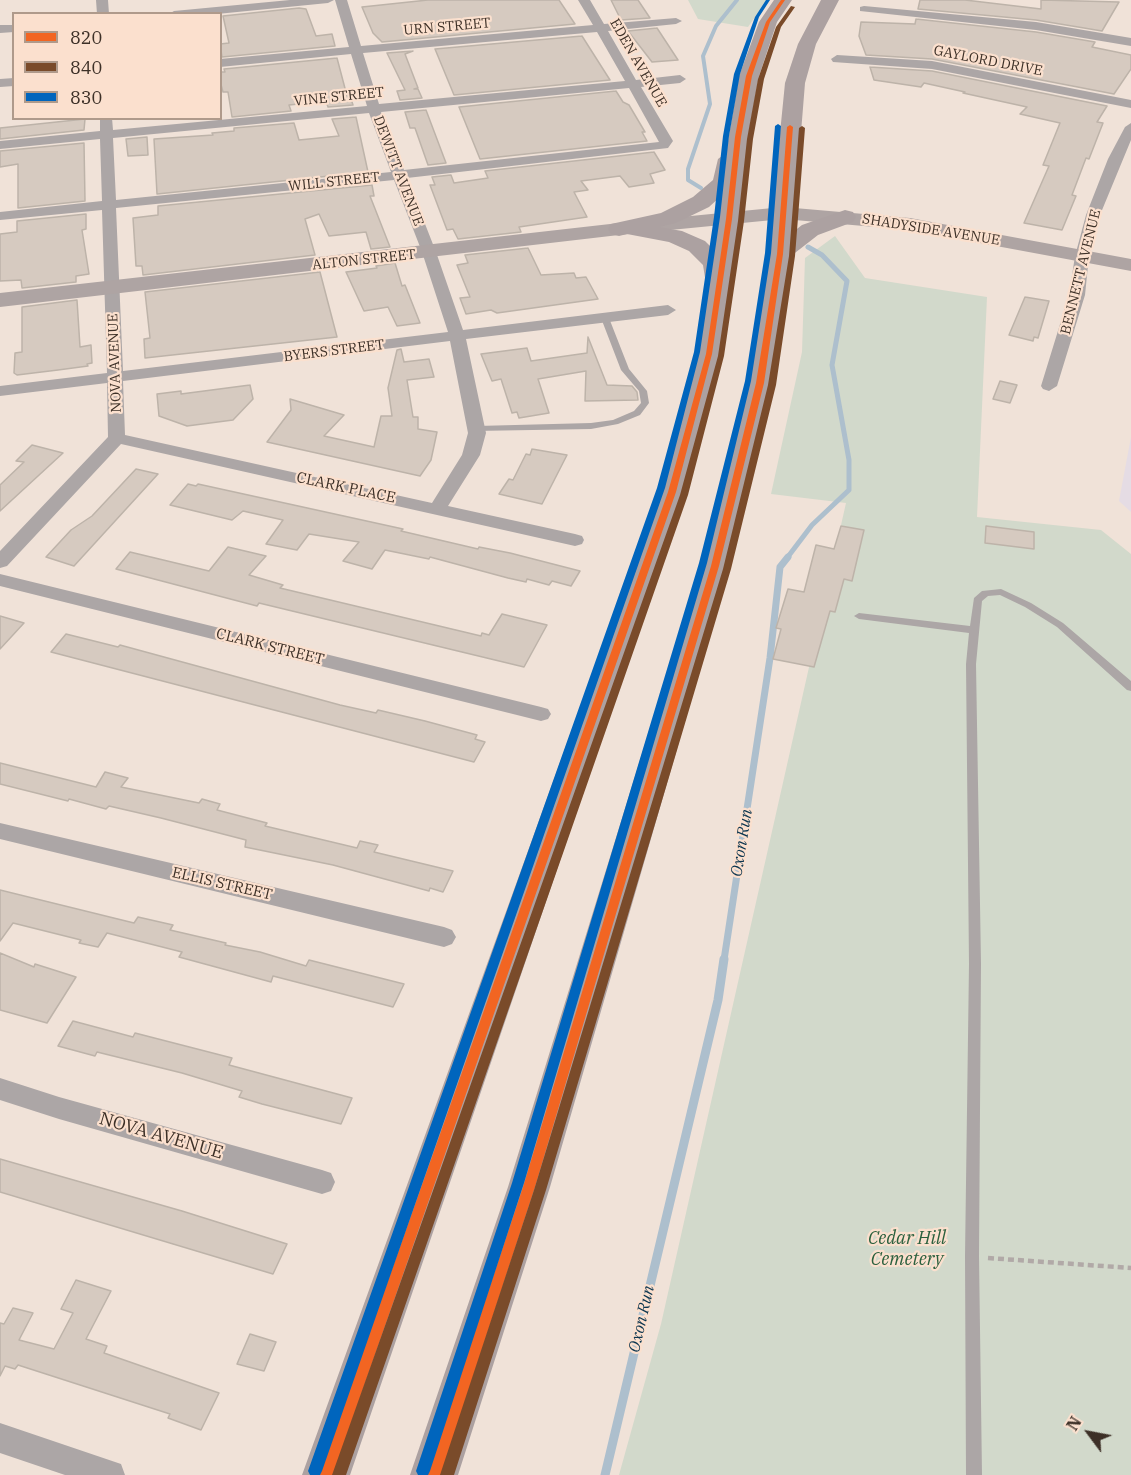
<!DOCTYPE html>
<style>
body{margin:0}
#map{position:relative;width:1131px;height:1475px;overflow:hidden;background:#f0e2d8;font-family:"IBM Plex Serif",serif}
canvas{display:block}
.legend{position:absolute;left:12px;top:12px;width:210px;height:108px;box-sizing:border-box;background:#fbe0ce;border:2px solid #af9a8b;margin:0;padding:8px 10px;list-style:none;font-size:18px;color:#3d3027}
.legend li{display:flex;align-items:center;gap:12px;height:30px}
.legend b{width:30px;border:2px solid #af9a8b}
.north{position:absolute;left:1059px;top:1403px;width:60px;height:60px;-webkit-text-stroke:4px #fbe0ce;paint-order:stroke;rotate:302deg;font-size:16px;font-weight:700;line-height:24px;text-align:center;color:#3d3027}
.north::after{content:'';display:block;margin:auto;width:21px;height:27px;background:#3d3027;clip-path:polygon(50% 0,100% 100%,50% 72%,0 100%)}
</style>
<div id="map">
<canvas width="1131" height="1475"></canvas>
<ul class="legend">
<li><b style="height:8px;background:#f26522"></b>820</li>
<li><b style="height:8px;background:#7a4b2a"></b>840</li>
<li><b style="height:8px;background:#0065bd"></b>830</li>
</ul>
<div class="north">N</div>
</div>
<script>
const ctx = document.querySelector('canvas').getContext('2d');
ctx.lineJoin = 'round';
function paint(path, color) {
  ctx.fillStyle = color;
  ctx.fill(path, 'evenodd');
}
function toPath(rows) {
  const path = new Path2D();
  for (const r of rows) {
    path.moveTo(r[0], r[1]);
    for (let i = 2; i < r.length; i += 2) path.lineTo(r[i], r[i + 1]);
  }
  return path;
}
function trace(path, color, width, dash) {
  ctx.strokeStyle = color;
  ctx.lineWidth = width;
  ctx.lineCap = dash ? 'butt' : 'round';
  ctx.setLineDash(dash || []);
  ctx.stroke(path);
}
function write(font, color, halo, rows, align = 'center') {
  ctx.font = font + ' "IBM Plex Serif",serif';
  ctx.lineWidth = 4.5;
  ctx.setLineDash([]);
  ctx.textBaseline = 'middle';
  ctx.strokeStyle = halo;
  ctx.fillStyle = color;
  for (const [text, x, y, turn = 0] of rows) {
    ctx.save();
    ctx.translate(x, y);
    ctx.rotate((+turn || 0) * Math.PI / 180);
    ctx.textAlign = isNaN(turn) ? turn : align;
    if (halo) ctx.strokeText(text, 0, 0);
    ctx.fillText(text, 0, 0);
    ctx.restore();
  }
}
paint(toPath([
 [1131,437,1131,512,1119,501]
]), '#e5dce4');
paint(toPath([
 [688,0,767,0,748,27,698,19],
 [835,236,865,278,987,297,977,517,1101,530,1131,554,1131,1475,619,1475,661,1324,846,503,771,494,802,352,805,258]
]), '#d2d9cb');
trace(toPath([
 [701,188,688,180,688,169,710,104,703,56,716,26,737,0]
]), '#adbfcd', 4);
trace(toPath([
 [787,558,812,525,849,490,849,460,832,365,847,281,822,255,808,247]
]), '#adbfcd', 5);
trace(toPath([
 [724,960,770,658,780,567,788,557]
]), '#adbfcd', 7);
trace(toPath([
 [605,1475,718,1000,724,959]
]), '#adbfcd', 9);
const building = toPath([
 [428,0,559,0,575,24,382,42,373,33,362,7,428,0],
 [611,0,638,0,650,18,621,20,611,0],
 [920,0,965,0,1041,9,1041,0,1119,2,1102,31,1036,20,918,9,920,0],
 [299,8,306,9,316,36,332,34,335,46,222,57,220,44,229,43,223,16,299,8],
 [916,19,1036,32,1095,42,1092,47,1131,55,1131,69,1114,94,932,59,866,55,859,36,861,22,915,24,916,19],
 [657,28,678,60,652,62,628,31,657,28],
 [582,36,610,80,454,95,435,49,582,36],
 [413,51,405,54,418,88,414,89,418,89,422,98,400,100,397,91,405,90,387,53,413,51],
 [337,58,347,96,350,96,353,105,328,107,326,101,289,105,291,111,232,117,228,92,223,92,220,81,220,72,225,72,224,69,337,58],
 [870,67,932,71,1107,106,1097,122,1103,123,1089,159,1086,158,1072,195,1076,196,1062,230,1024,223,1049,166,1043,165,1060,123,1020,114,1027,107,963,93,965,92,924,83,921,87,874,80,870,67],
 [616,91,623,102,629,105,645,132,642,132,647,141,480,159,459,107,616,91],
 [426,110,446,163,428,165,415,128,410,128,405,112,426,110],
 [356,117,368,172,157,194,154,139,213,135,212,133,234,131,234,128,294,123,299,140,339,136,332,119,356,117],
 [85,119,84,130,0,139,0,128,85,119],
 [147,137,148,155,128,156,126,139,147,137],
 [84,143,85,201,18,208,18,164,0,167,0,151,84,143],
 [654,152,665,170,650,174,654,183,629,187,620,176,581,181,588,190,574,192,587,217,519,227,521,232,458,239,453,229,447,230,430,185,435,185,432,177,451,175,454,183,488,178,485,171,654,152],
 [372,185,374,196,370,196,390,247,371,249,366,232,329,236,319,214,305,219,315,255,143,275,142,266,136,266,133,218,158,215,158,206,372,185],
 [86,214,86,229,82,230,89,274,76,276,76,282,22,288,21,280,0,281,0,234,17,232,17,221,86,214],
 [528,248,541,275,574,273,576,278,586,277,598,299,497,313,491,310,466,314,460,298,470,297,457,265,468,263,465,255,528,248],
 [395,263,402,286,405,285,420,323,397,326,388,307,364,311,346,272,377,268,376,266,395,263],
 [320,272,337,337,145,358,144,339,150,338,145,292,320,272],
 [1025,297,1049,301,1038,338,1034,337,1033,341,1009,335,1025,297],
 [77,300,80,347,91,345,92,363,87,364,88,366,58,370,17,375,14,373,15,353,22,352,22,307,77,300],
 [588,337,607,385,632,386,637,392,638,400,585,401,586,371,538,379,549,413,519,418,517,412,512,413,501,379,492,381,481,354,527,348,531,361,587,353,588,337],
 [401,349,404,362,429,359,434,377,407,380,413,417,418,417,418,429,437,432,431,460,420,476,267,442,291,410,290,399,344,415,324,436,374,447,381,416,392,416,388,388,397,350,401,349],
 [1000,381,1017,385,1010,403,993,399,1000,381],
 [250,385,253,399,233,420,187,426,159,416,157,394,181,391,181,394,250,385],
 [32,445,63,453,0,511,0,485,24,462,16,461,32,445],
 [532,449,567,455,542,504,499,494,509,479,513,480,526,454,530,455,532,449],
 [136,469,158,474,74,566,46,557,71,530,92,516,136,469],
 [188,484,196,486,198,484,403,529,401,531,478,549,479,547,510,553,580,571,571,586,552,581,549,585,527,579,526,582,508,578,430,557,429,559,385,550,372,569,343,561,359,542,309,534,297,550,266,544,283,520,243,511,232,520,170,505,188,484],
 [841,526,864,530,852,581,844,579,835,612,830,611,814,667,773,659,781,629,776,628,788,589,804,592,816,545,834,549,841,526],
 [986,526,1034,532,1034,549,985,543,986,526],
 [228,547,266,556,249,575,283,585,280,588,481,636,482,633,489,635,502,614,547,625,524,667,259,603,257,606,116,569,130,552,209,571,228,547],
 [0,616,24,623,0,649,0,616],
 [66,634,118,647,120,645,340,705,376,713,378,710,425,721,477,735,475,739,485,742,474,762,51,652,66,634],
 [0,763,96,787,105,772,128,778,121,787,199,803,202,799,220,804,217,810,267,823,265,826,357,848,360,841,378,845,374,852,453,871,443,892,430,888,429,891,333,865,245,847,246,840,161,818,109,806,106,809,69,799,68,801,0,784,0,763],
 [0,890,134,923,138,917,173,925,170,930,226,943,225,945,260,952,306,966,309,960,404,984,393,1007,273,976,271,982,179,957,182,952,107,933,98,947,79,943,81,940,13,923,0,941,0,890],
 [0,953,34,967,35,964,76,977,47,1023,0,1010,0,953],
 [73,1021,133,1037,135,1033,232,1058,229,1065,352,1098,341,1124,262,1104,239,1097,242,1091,182,1073,97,1052,95,1056,58,1046,73,1021],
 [0,1159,182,1211,287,1244,273,1274,0,1192,0,1159],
 [76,1280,111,1291,86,1339,107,1346,104,1353,219,1393,201,1430,168,1418,170,1414,18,1365,15,1369,5,1366,0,1376,0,1323,4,1324,13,1308,33,1313,19,1340,54,1349,73,1313,61,1309,76,1280],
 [250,1334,276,1342,264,1371,237,1364,250,1334]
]);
paint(building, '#d6cac0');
trace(building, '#bdb3a9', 1.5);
trace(toPath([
 [988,1258,1131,1268]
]), '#b1a9a7', 4.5, [6, 4]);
paint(toPath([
 [602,316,608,316,609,318,629,369,647,391,649,403,640,415,618,424,591,429,474,431,473,429,477,426,591,423,613,420,634,411,641,403,639,391,621,370,601,318,602,316],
 [1001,589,1031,603,1063,623,1131,681,1131,691,1127,690,1057,627,1025,607,1000,595,988,596,982,601,976,664,981,964,979,1256,982,1475,966,1475,965,1256,969,964,966,664,969,633,859,619,854,616,859,613,970,626,974,598,982,591,1001,589]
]), '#aca6a6');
paint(toPath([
 [96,0,108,0,109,14,97,14,96,0],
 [290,0,334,0,328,3,217,14,169,14,174,11,290,0],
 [335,0,347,0,361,46,593,25,578,0,590,0,604,24,676,18,682,21,676,24,608,31,636,80,680,75,686,79,680,83,641,87,673,141,668,148,407,178,436,252,463,330,668,305,676,310,668,315,466,339,486,433,480,455,448,506,575,534,582,536,584,540,582,544,575,546,121,444,7,566,0,568,0,551,108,437,107,383,0,396,0,386,107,373,102,210,0,220,0,212,102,201,100,139,0,149,0,141,100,131,100,118,112,118,113,130,367,106,351,54,220,67,220,59,349,47,335,0],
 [597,32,625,81,379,104,363,53,597,32],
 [629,88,659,142,404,170,381,112,629,88],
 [369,113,391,172,116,200,113,138,369,113],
 [394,180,422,252,448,332,123,371,116,208,394,180],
 [450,341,468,433,462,455,432,503,125,435,123,381,450,341],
 [864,6,1036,22,1131,38,1131,46,1036,30,860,11,860,7,864,6],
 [0,25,14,25,14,32,0,33,0,25],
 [837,55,932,61,1131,100,1131,108,932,69,833,62,831,59,837,55],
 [14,78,14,86,0,87,0,79,14,78],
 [1131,123,1131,140,1100,215,1089,256,1085,295,1057,386,1049,391,1043,389,1041,386,1069,295,1075,256,1086,215,1108,159,1125,127,1131,123],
 [0,574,541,707,548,709,551,714,548,719,541,721,0,586,0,574],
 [0,823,444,927,452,930,456,937,452,944,444,947,0,839,0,823],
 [0,1078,59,1097,322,1170,331,1173,335,1182,331,1191,322,1194,59,1119,0,1100,0,1078],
 [0,1423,121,1464,125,1475,65,1475,0,1453,0,1423]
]), '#aca6a6');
paint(toPath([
 [783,207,910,218,1131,259,1131,271,910,230,783,219,619,235,0,307,0,293,619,223,783,207]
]), '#aea4a3');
paint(toPath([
 [774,0,792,0,777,22,759,76,748,137,740,219,722,354,686,492,350,1475,302,1475,658,492,696,354,707,290,703,265,689,251,669,242,627,234,619,236,611,234,608,229,611,224,661,213,693,197,713,180,718,159,726,153,739,76,759,22,774,0],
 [721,196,713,249,705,241,682,231,659,227,676,223,709,207,721,196],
 [821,0,839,0,816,44,805,83,793,232,802,225,845,210,853,212,856,217,853,222,818,235,791,256,773,383,730,566,550,1187,458,1475,410,1475,508,1187,700,566,747,383,768,254,785,83,798,44,821,0]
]), '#aca1a1');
paint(toPath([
 [781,0,785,0,770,22,752,76,741,137,732,219,712,354,676,492,333,1475,319,1475,668,492,706,354,726,219,735,137,746,76,766,22,781,0],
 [790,125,793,127,783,254,764,383,719,566,535,1187,441,1475,427,1475,523,1187,711,566,756,383,777,254,787,127,790,125]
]), '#f26522');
paint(toPath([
 [791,6,795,7,781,27,764,79,753,139,744,221,724,356,688,495,346,1475,332,1475,680,495,718,356,738,221,747,139,758,79,776,27,791,6],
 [802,126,805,128,795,256,776,385,731,569,546,1190,454,1475,440,1475,534,1190,723,569,768,385,789,256,799,128,802,126]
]), '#7a4b2a');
paint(toPath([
 [766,0,770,0,759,17,740,74,729,136,720,217,700,352,665,488,322,1471,320,1475,310,1475,308,1471,657,488,694,352,714,217,723,136,734,74,755,17,766,0],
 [778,124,781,126,771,253,751,381,707,563,524,1183,430,1471,428,1475,418,1475,416,1471,512,1183,699,563,745,381,765,253,775,126,778,124]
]), '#0065bd');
write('14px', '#3d3027', '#fbe0ce', [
 ["URN STREET",447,27,-5],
 ["GAYLORD DRIVE",988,61,11],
 ["EDEN AVENUE",638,63,60],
 ["VINE STREET",339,97,-6],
 ["DEWITT AVENUE",398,171,69],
 ["WILL STREET",334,182,-6],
 ["SHADYSIDE AVENUE",931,230,9],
 ["ALTON STREET",364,260,-6],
 ["BENNETT AVENUE",1081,272,-76],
 ["BYERS STREET",334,351,-7],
 ["NOVA AVENUE",115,363,-92]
]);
write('15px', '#3d3027', '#fbe0ce', [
 ["CLARK PLACE",346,488,12],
 ["CLARK STREET",270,647,14],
 ["ELLIS STREET",222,884,13]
]);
write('italic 16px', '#0b354f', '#fbe0ce', [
 ["Oxon Run",742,843,-81],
 ["Oxon Run",642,1319,-77]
]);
write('18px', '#3d3027', '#fbe0ce', [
 ["NOVA AVENUE",161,1136,16]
]);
write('italic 18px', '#2b603e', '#fbe0ce', [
 ["Cedar Hill",907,1239],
 ["Cemetery",907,1260]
]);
</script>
